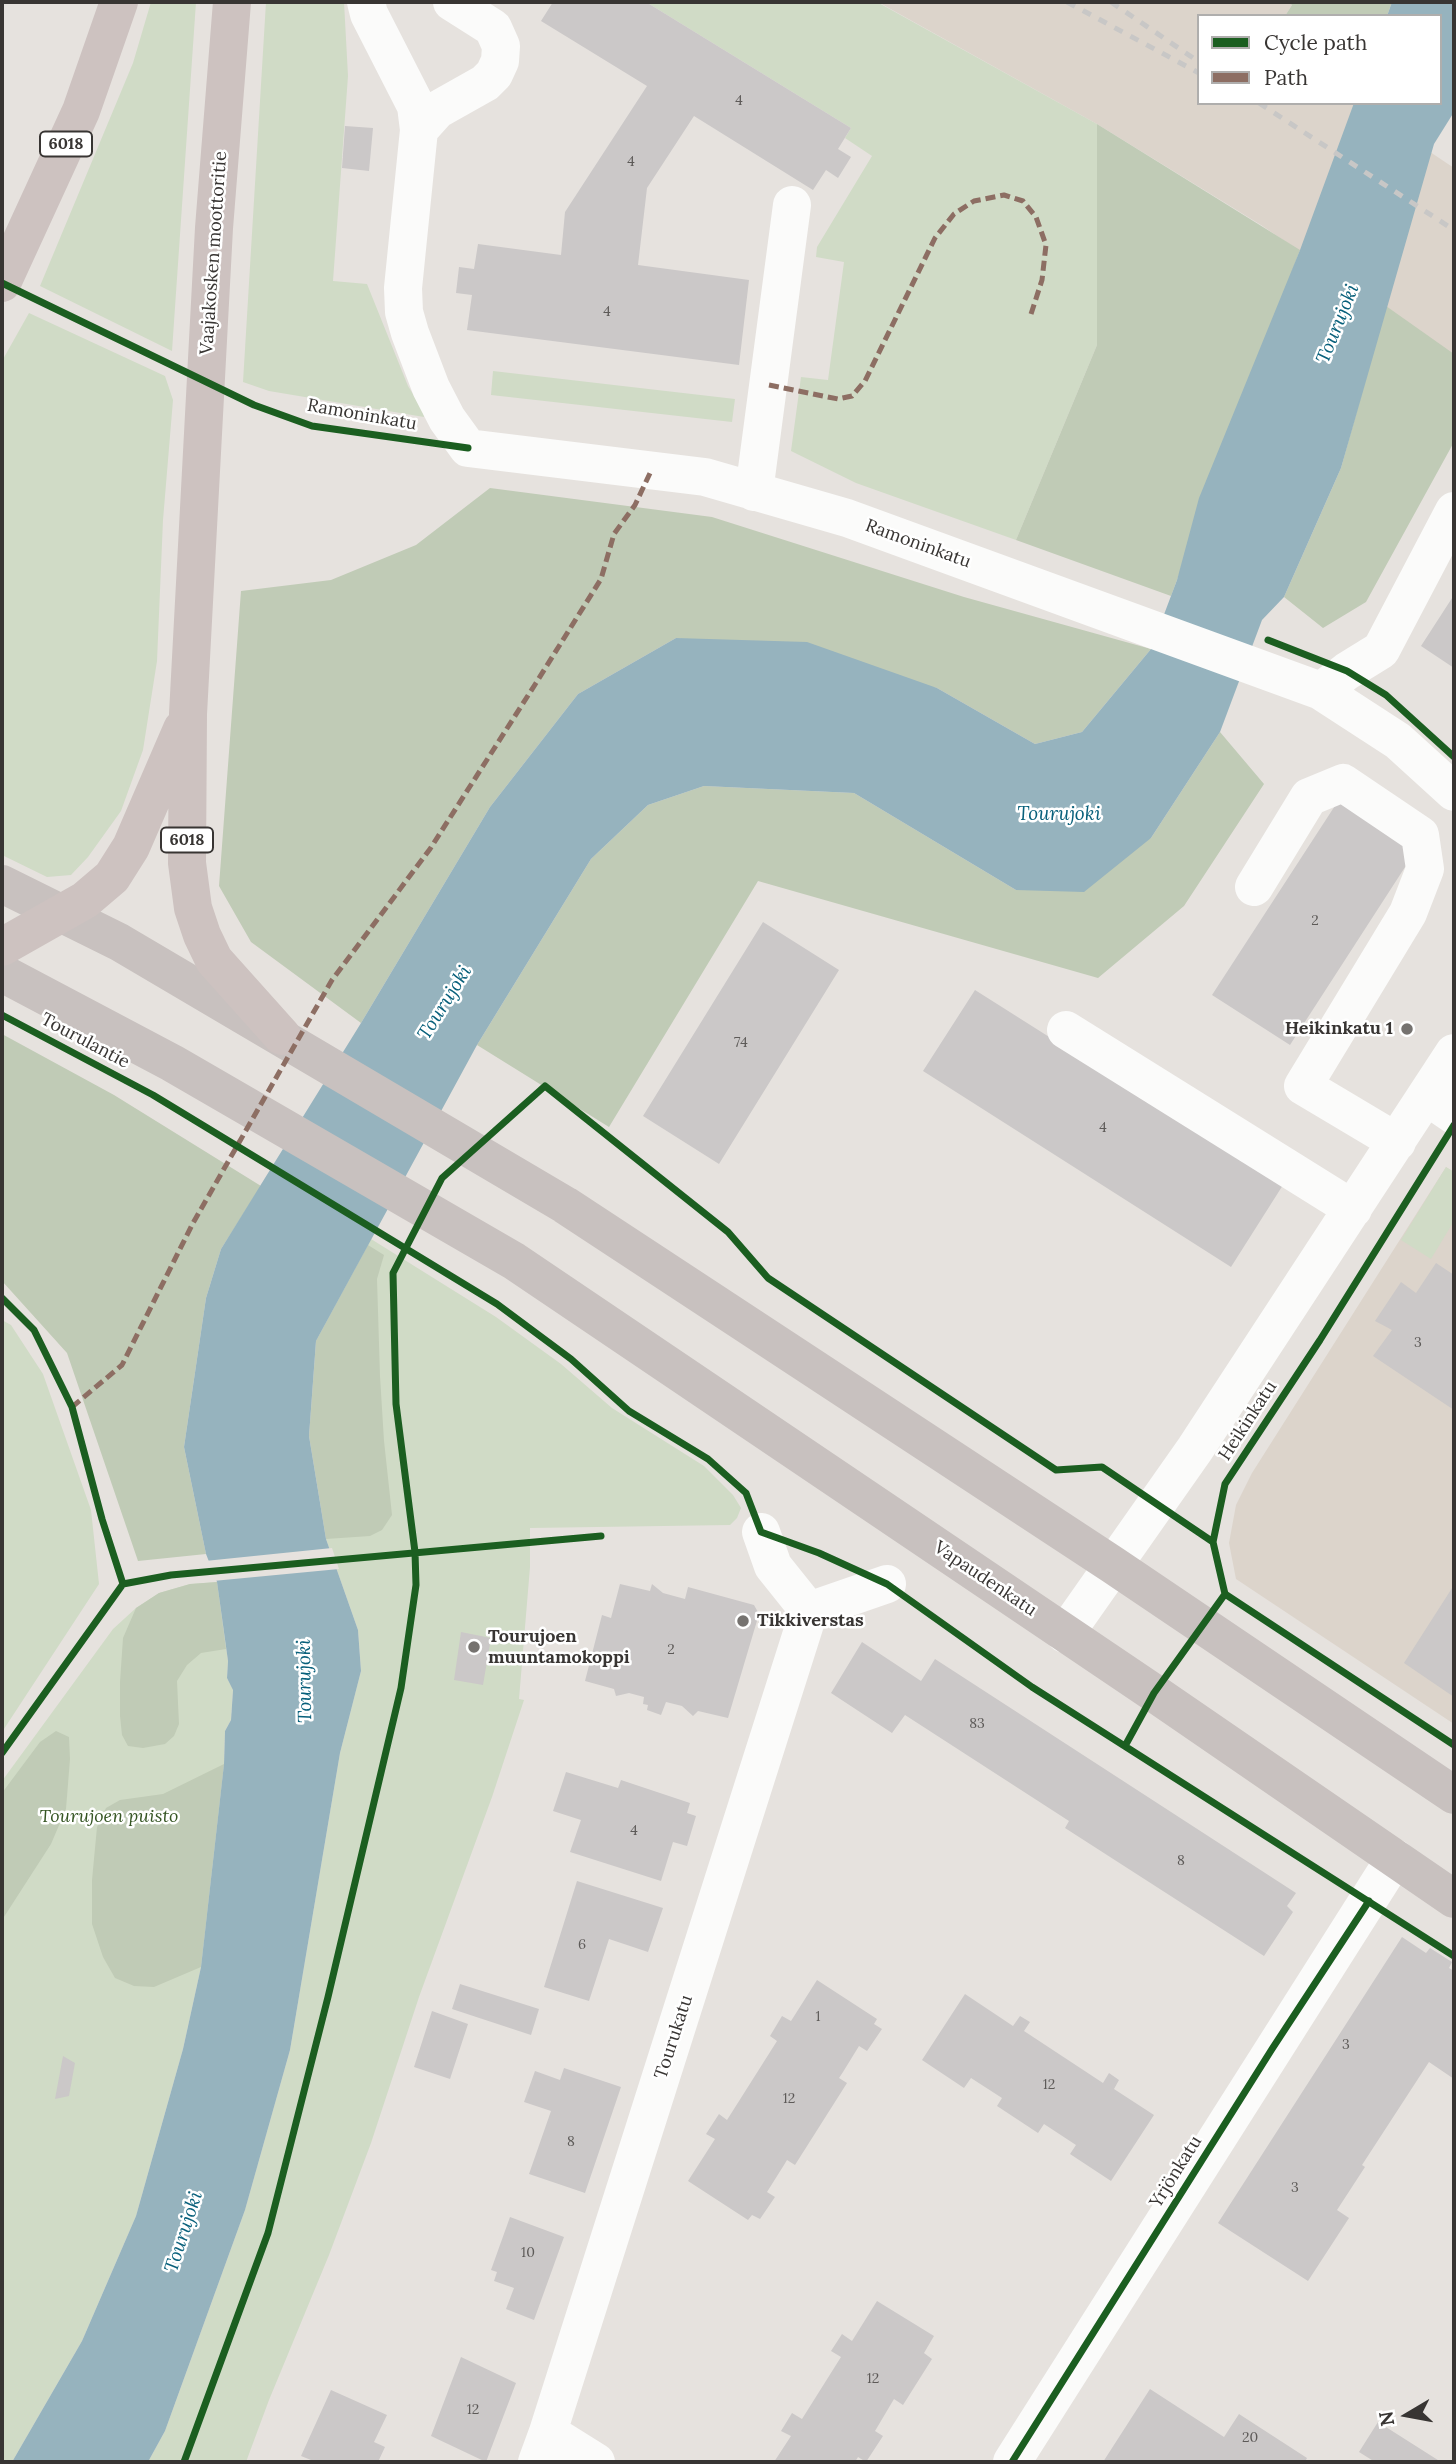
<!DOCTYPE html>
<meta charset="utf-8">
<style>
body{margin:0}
#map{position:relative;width:1456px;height:2464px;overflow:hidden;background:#e6e2de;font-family:Lora,serif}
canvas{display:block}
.frame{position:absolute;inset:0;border:4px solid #383533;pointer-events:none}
.legend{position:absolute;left:1197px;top:14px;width:245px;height:91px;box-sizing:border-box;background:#fff;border:2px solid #afaead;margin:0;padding:9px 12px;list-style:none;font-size:21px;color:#383533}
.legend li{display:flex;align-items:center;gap:14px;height:35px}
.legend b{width:35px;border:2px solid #afaead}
.north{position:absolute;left:1372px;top:2380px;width:70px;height:70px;-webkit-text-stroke:5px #fff;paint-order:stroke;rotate:260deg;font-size:19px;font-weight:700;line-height:28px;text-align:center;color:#383533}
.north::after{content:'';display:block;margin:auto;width:24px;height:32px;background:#383533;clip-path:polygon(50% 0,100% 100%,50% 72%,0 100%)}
</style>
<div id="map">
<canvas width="1456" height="2464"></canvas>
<div class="frame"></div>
<ul class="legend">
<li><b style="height:9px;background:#1b5e20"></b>Cycle path</li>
<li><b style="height:9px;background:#8d6e63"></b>Path</li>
</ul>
<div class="north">N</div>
</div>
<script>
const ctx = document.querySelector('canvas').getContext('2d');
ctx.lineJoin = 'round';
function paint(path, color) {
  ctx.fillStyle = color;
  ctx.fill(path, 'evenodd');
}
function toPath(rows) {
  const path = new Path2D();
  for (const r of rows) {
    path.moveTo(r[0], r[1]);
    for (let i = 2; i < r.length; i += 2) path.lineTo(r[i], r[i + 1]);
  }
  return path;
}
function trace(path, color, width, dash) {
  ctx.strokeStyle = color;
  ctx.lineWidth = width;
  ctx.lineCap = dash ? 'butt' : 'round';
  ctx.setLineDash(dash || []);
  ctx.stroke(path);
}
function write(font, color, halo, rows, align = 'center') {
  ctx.font = font + ' Lora,serif';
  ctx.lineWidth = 5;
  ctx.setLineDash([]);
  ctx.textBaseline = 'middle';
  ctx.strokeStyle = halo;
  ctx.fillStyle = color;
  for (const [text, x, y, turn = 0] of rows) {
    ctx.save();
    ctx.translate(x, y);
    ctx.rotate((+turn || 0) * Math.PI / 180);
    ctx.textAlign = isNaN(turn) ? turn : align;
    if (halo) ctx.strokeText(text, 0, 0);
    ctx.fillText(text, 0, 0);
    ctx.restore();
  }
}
paint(toPath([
 [878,2,1288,2,1292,5,1285,16,1199,16,1199,103,1357,103,1454,168,1454,356,1261,225,1097,124],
 [1446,1167,1454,1172,1454,1724,1236,1579,1229,1543,1236,1505,1252,1473]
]), '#dcd4cb');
paint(toPath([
 [151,2,196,2,172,351,40,286,133,63],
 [266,2,344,2,348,76,333,281,367,284,408,386,423,410,424,417,269,391,243,382],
 [646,2,877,2,1097,124,1097,345,1016,540,856,483,791,451,801,377,828,380,844,262,816,257,817,247,872,156,845,138,851,128],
 [29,313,165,376,173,400,163,520,157,661,143,750,121,811,88,857,71,875,47,877,2,855,2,361],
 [493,371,735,399,732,422,491,395],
 [1446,1167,1454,1172,1454,1221,1431,1259,1401,1240],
 [371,1239,496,1317,561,1364,612,1408,704,1466,733,1495,741,1508,737,1518,730,1525,530,1528,530,1567,519,1699,524,1700,492,1797,419,1997,371,2143,329,2255,269,2400,246,2462,148,2462,165,2431,245,2210,290,2050,340,1753,361,1671,358,1630,326,1539,316,1341],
 [2,1320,11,1325,43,1374,91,1510,99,1584,2,1732],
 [217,1582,228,1661,227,1678,233,1689,231,1720,225,1731,224,1764,201,1967,183,2049,136,2216,82,2341,12,2462,2,2462,2,1781,113,1629,136,1608,159,1593,190,1584]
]), '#d0dbc6');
paint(toPath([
 [1288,2,1392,2,1387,16,1285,16,1292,5],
 [1097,124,1300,250,1171,596,1016,540,1097,345],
 [1386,306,1454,354,1454,442,1366,602,1323,628,1284,597,1341,468],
 [490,488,712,517,964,597,1151,649,1082,732,1035,744,937,688,676,638,578,694,490,807,361,1023,251,942,219,886,241,591,331,580,416,545],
 [1220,732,1264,784,1184,906,1098,978,758,881,609,1127,477,1045,591,859,648,805,704,786,854,793,1016,890,1151,838],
 [2,1034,114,1095,261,1186,221,1249,206,1298,184,1447,206,1554,138,1561,67,1353,2,1281],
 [368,1245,384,1255,377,1279,380,1376,384,1441,392,1515,382,1530,370,1536,326,1539,309,1436,316,1341],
 [217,1582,226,1649,201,1653,187,1665,177,1681,179,1724,174,1736,165,1744,143,1748,128,1746,122,1735,120,1716,120,1682,123,1638,136,1608,159,1593,190,1584],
 [56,1731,69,1737,70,1759,66,1809,51,1844,2,1920,2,1793,40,1742],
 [224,1764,201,1967,154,1987,134,1986,115,1978,103,1957,92,1924,92,1880,97,1827,106,1808,120,1800,163,1794]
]), '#c0cbb6');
paint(toPath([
 [1392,2,1454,2,1454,112,1434,144,1341,468,1284,597,1262,620,1220,732,1151,838,1084,892,1016,890,854,793,704,786,648,805,591,859,477,1045,316,1341,309,1436,326,1539,358,1630,361,1671,340,1753,290,2050,245,2210,165,2431,148,2462,12,2462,82,2341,136,2216,183,2049,201,1967,224,1764,225,1731,231,1720,233,1690,227,1678,228,1661,217,1582,206,1554,184,1447,206,1298,221,1249,361,1023,490,807,578,694,676,638,807,642,937,688,1035,744,1082,732,1151,649,1177,580,1199,498,1300,250,1354,103,1440,103,1440,16,1387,16]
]), '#96b3be');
paint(toPath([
 [332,1548,339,1569,213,1581,205,1561]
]), '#e6e2de');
paint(toPath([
 [553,2,646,2,851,128,838,149,851,157,838,178,826,170,813,190,694,116,647,188,638,265,749,280,739,365,467,330,472,295,456,293,459,267,474,269,478,244,561,255,565,212,647,86,541,21],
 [345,126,373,128,369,171,342,168],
 [1454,595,1454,668,1421,646],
 [1340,798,1418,847,1290,1045,1212,995],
 [763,922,839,970,719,1164,643,1116],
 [975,990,1283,1185,1231,1267,923,1071],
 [1436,1263,1454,1275,1454,1410,1373,1356,1392,1330,1375,1321,1401,1282,1416,1293],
 [620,1584,650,1591,652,1584,663,1593,685,1599,688,1587,754,1605,759,1614,728,1718,698,1711,693,1716,682,1706,666,1702,661,1715,647,1710,648,1705,643,1704,644,1697,629,1693,616,1696,614,1689,585,1681,602,1615,611,1618],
 [1454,1585,1454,1697,1404,1663],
 [461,1632,491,1638,483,1685,454,1680],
 [862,1642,921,1681,935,1659,1296,1893,1287,1906,1293,1912,1264,1956,1065,1828,1069,1821,905,1715,892,1733,831,1693],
 [566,1772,618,1788,621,1780,690,1803,687,1813,696,1816,687,1846,673,1842,661,1881,570,1852,581,1820,553,1811],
 [577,1881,663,1908,648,1952,609,1939,589,2001,544,1987],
 [1402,1937,1426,1953,1430,1948,1452,1962,1449,1968,1454,1971,1454,2079,1429,2062,1362,2165,1365,2167,1337,2210,1349,2218,1308,2281,1218,2223],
 [817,1980,877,2019,874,2024,882,2029,867,2051,859,2046,843,2072,839,2078,847,2083,795,2165,787,2160,784,2165,767,2192,775,2197,760,2219,752,2215,748,2220,688,2181,715,2139,706,2134,719,2114,727,2120,777,2041,770,2036,782,2016,791,2021],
 [460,1984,539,2009,531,2035,452,2009],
 [965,1994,1013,2026,1020,2016,1030,2022,1024,2031,1103,2083,1109,2073,1119,2080,1114,2089,1154,2115,1111,2181,1070,2154,1076,2145,1044,2124,1038,2133,997,2106,1002,2098,971,2078,964,2088,922,2060],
 [432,2011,468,2024,450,2079,414,2067],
 [63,2056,75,2063,69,2096,55,2099],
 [564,2068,621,2087,585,2193,529,2174,551,2111,524,2102,535,2071,560,2080],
 [510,2217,564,2237,534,2320,506,2309,514,2288,494,2281,497,2272,491,2270],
 [877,2301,934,2336,924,2353,932,2359,903,2405,894,2399,875,2431,883,2436,866,2462,858,2457,855,2462,774,2462,791,2436,781,2431,792,2413,802,2419,841,2357,831,2351,842,2334,852,2341],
 [461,2357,516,2383,486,2462,431,2436],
 [1150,2389,1224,2437,1239,2414,1307,2458,1305,2462,1103,2462],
 [331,2390,387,2415,374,2442,385,2447,378,2462,316,2462,301,2456],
 [1378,2422,1441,2462,1375,2462,1359,2452]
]), '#cbc8c8');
trace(toPath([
 [366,2,369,14,416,106,419,130,403,288,404,312,410,333,431,388,447,419,468,448,705,477,847,518,1321,691,1398,741,1454,792],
 [419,130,437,110,485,83,494,74,500,61,501,46,493,28,452,2],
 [754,492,792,205],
 [1321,691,1347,671,1381,650,1454,511],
 [1254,887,1309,797,1343,783,1420,835,1425,869,1408,913,1303,1086,1397,1142],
 [1066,1030,1353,1209],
 [1426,1096,1454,1115],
 [761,1532,773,1566,809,1611],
 [809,1611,887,1584],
 [1065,1634,1195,1449,1454,1053],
 [548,2432,596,2462],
 [537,2462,548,2432,809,1611],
 [1012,2462,1395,1858]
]), '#fbfbfa', 38);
trace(toPath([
 [2,884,119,942,565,1205,1113,1565,1454,1795],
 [2,973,172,1063,514,1261,1154,1693,1454,1899]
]), '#c8c1bf', 38);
trace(toPath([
 [232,2,214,228,188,714,187,863,193,908,202,935,214,960,282,1036],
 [2,283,81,111,119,2],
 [2,947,85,900,112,877,131,847,182,729]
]), '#cdc2c0', 38);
trace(toPath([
 [1067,2,1199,73],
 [1111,2,1199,62],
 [1259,103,1454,230]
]), '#c8c7c6', 5, [9, 9]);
trace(toPath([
 [769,385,838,399,852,396,865,381,935,238,954,214,974,201,1004,195,1023,201,1036,217,1046,245,1042,280,1031,314],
 [72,1407,122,1365,193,1223,332,980,430,849,536,683,601,579,614,534,635,505,651,471]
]), '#8d6e63', 5, [10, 5]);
trace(toPath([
 [2,283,254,405,312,426,468,448],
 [1268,640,1347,671,1386,695,1454,757],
 [2,1015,153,1095,497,1304,571,1359,629,1411,708,1459,746,1493,761,1532,819,1553,887,1584,1032,1687,1454,1956],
 [2,1298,34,1330,72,1407,102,1519,123,1584],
 [1225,1594,1213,1542,1225,1484,1320,1340,1454,1125],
 [1225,1594,1454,1745],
 [1125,1746,1154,1693,1225,1594],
 [2,1753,123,1584,171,1575,601,1536],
 [184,2462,268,2233,328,1997,401,1688,416,1585,415,1552,396,1404,393,1273,442,1178,545,1086,728,1232,768,1278,1056,1470,1102,1467,1213,1542],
 [1012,2462,1272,2049,1369,1901]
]), '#1b5e20', 7);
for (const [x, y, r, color] of [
 [1407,1029,7,"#75726f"],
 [743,1621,7,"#75726f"],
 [474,1647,7,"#75726f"]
]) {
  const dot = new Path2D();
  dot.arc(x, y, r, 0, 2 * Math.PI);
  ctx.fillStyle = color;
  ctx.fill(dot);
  trace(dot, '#fff', 2.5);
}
write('14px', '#5d5a58', null, [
 ["4",739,101],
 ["4",631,162],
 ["4",607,312],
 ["2",1315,921],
 ["74",741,1043],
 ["4",1103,1128],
 ["3",1418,1343],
 ["2",671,1650],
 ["83",977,1724],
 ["4",634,1831],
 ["8",1181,1861],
 ["6",582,1945],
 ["1",818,2017],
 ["3",1346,2045],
 ["12",1049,2085],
 ["12",789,2099],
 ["8",571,2142],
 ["3",1295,2188],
 ["10",528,2253],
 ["12",873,2379],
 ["12",473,2410],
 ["20",1250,2438]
]);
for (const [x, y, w] of [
 [66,144,52],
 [187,840,52]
]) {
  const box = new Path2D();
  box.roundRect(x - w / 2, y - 12.5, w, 25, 5);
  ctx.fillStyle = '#fff';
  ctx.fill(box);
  trace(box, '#383533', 2);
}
write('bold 16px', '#383533', null, [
 ["6018",66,144],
 ["6018",187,840]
]);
write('18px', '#383533', '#fff', [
 ["Vaajakosken moottoritie",214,253,-86],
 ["Ramoninkatu",362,415,10],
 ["Ramoninkatu",918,544,20],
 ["Tourulantie",85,1041,28],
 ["Heikinkatu",1248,1421,-57],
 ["Vapaudenkatu",985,1579,34],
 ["Tourukatu",674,2037,-72],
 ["Yrjönkatu",1176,2172,-58]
]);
write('bold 18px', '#383533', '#fff', [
 ["Heikinkatu 1",1393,1029,"right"],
 ["Tikkiverstas",757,1621],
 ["Tourujoen",488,1637],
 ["muuntamokoppi",488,1658]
], 'left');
write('italic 18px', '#365624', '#fff', [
 ["Tourujoen puisto",109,1817]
]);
write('italic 19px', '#08607b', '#fff', [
 ["Tourujoki",1338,324,-68],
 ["Tourujoki",1059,815],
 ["Tourujoki",445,1003,-58],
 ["Tourujoki",305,1681,-91],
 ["Tourujoki",184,2232,-72]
]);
</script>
